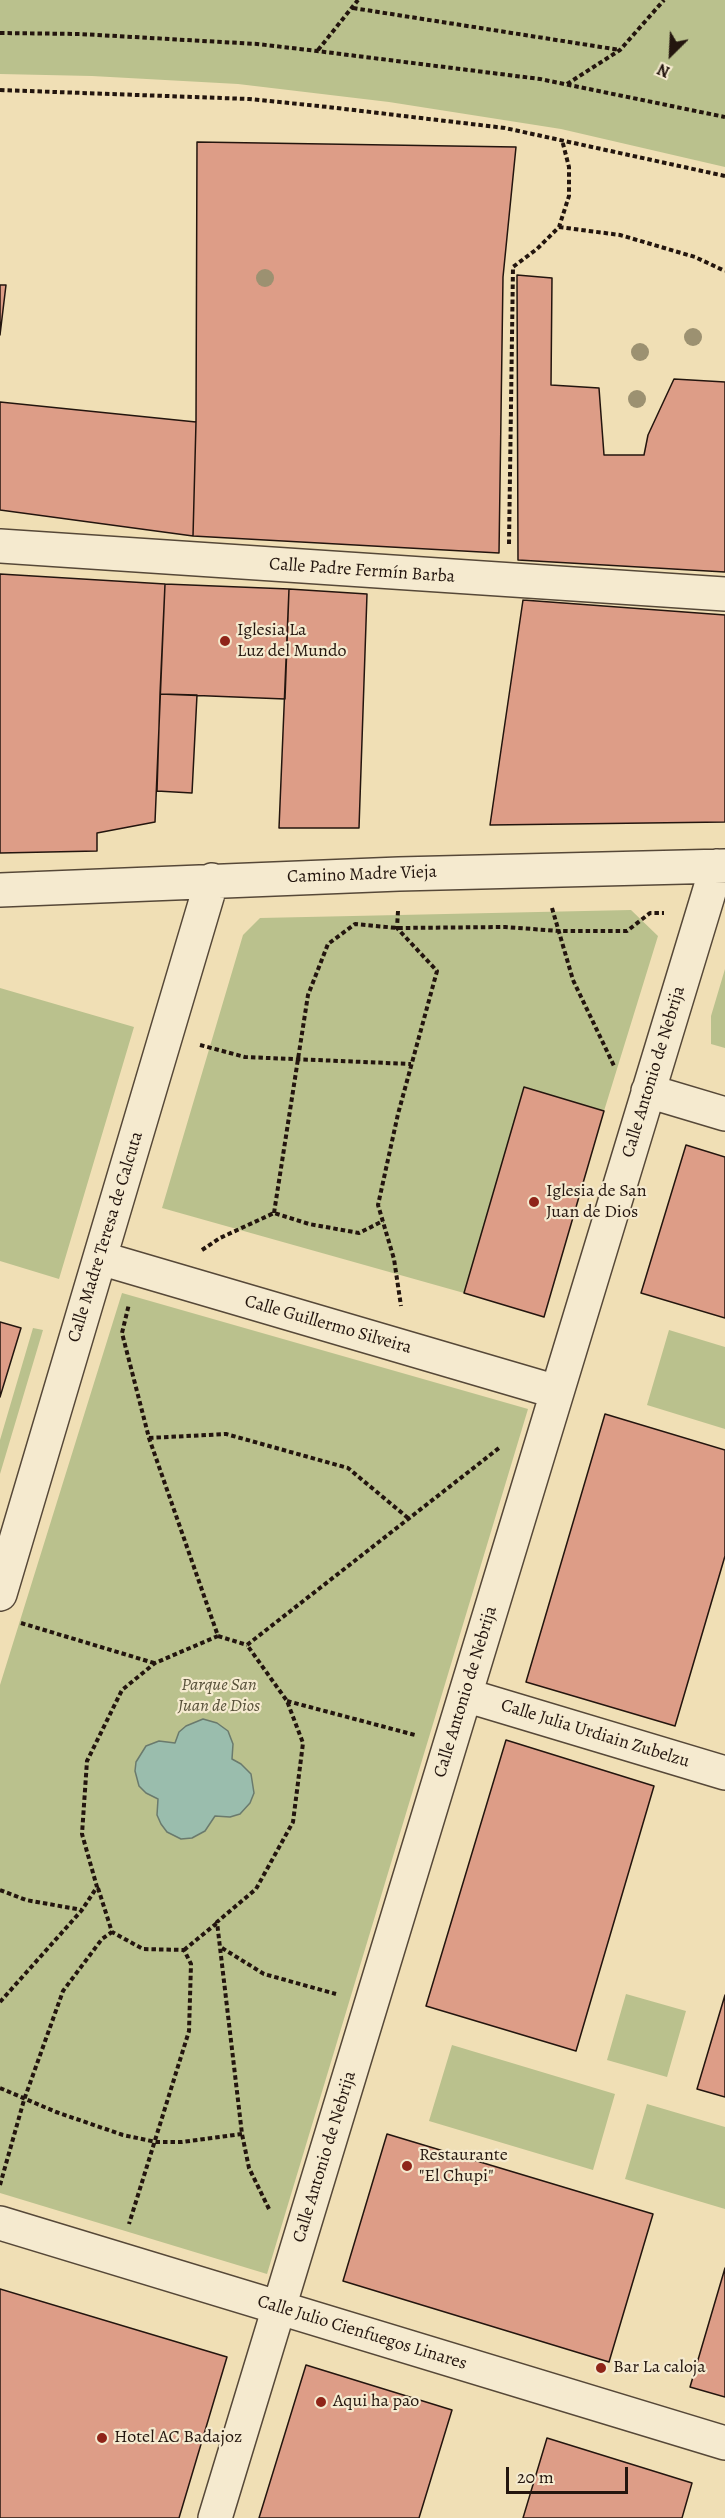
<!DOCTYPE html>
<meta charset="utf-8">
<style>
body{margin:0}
#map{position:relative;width:725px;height:2518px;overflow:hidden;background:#f0dfb5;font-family:Alegreya,serif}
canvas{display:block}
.north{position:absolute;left:641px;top:24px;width:60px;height:60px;-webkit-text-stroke:4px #f5eacf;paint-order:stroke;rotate:204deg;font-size:16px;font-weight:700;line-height:24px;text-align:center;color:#23150e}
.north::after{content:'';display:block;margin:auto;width:21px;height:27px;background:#23150e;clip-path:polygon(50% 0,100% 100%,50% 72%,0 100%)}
.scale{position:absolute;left:506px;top:2467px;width:122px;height:27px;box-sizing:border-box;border:3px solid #23150e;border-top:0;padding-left:8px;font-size:18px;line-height:21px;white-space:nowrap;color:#23150e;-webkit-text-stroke:4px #f5eacf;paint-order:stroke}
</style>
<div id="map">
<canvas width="725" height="2518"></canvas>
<div class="north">N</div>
<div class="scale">20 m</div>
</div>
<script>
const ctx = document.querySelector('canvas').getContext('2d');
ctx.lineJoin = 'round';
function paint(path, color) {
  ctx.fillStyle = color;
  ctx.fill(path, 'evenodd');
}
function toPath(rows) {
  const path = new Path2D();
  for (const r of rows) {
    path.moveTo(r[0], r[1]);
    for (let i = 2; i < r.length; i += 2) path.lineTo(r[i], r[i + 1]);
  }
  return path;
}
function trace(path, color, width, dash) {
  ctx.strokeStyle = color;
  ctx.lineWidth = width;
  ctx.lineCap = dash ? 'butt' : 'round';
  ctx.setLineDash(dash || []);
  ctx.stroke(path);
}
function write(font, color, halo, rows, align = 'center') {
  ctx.font = font + ' Alegreya,serif';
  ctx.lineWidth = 4.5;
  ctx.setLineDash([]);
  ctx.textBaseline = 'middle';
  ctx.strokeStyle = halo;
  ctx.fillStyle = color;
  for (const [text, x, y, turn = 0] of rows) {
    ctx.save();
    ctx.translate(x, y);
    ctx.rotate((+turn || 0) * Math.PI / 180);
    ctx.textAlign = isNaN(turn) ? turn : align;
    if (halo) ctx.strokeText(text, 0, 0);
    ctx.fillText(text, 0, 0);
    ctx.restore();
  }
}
paint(toPath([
 [0,0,725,0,725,167,561,129,389,102,238,84,92,76,0,74],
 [631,910,658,936,604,1111,524,1087,464,1293,162,1208,243,935,260,918],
 [725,969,725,1048,711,1044,711,1016],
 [0,988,134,1027,59,1279,0,1261],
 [122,1293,528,1409,267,2274,0,2193,0,1685],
 [33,1328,43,1330,0,1474,0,1440],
 [669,1330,725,1347,725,1429,647,1405],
 [626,1994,686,2011,667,2077,607,2060],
 [452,2045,615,2094,593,2170,429,2121],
 [647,2104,725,2127,725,2209,625,2179]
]), '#bac18d');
const water = toPath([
 [203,1719,217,1723,228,1731,233,1744,232,1759,241,1764,251,1774,254,1793,250,1803,240,1814,230,1817,215,1816,205,1831,192,1838,181,1839,167,1832,161,1824,157,1815,158,1799,146,1793,139,1786,135,1771,136,1762,146,1746,159,1741,175,1743,179,1732,186,1726,203,1719]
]);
paint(water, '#9abdad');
trace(water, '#6a7a6d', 1.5);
const building = toPath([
 [197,142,516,147,503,277,499,553,193,536,196,422,197,142],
 [517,275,552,278,551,385,599,388,604,455,644,455,648,435,674,379,725,382,725,572,518,560,517,275],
 [0,285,6,285,0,335,0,285],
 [0,402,196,422,193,536,0,510,0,402],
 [0,574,165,584,155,822,97,833,97,851,0,853,0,574],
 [165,584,289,589,285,699,160,694,165,584],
 [289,589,367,594,359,828,279,828,289,589],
 [523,600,725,615,725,822,490,825,523,600],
 [160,694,197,695,192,793,157,791,160,694],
 [524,1087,604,1111,544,1317,464,1293,524,1087],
 [686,1145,725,1157,725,1318,641,1293,686,1145],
 [0,1322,21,1328,0,1397,0,1322],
 [605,1414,725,1450,725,1556,675,1726,526,1682,605,1414],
 [506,1740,654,1786,576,2051,426,2006,506,1740],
 [725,1995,725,2097,697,2089,725,1995],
 [387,2134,653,2214,609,2362,343,2281,387,2134],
 [725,2268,725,2397,690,2387,725,2268],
 [0,2289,227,2357,179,2518,0,2518,0,2289],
 [306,2365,452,2410,419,2518,259,2518,306,2365],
 [547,2438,692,2483,682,2518,523,2518,547,2438]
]);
paint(building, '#dd9d87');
trace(building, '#23150e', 1.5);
const minor = toPath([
 [0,546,725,594],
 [0,890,399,874,725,866],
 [648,1091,725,1114],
 [100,1258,557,1392],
 [0,1594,212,880],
 [465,1695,725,1773],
 [0,2223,725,2443],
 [215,2518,717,866]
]);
trace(minor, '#564838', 36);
trace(toPath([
 [353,8,620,50],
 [0,33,80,34,257,44,317,51,540,79,725,117],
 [318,50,358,0],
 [567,84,620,50,664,0],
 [0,90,249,99,328,107,505,128,725,176],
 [559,227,620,235,695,257,725,271],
 [509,544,513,267,537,249,559,227,569,196,569,167,562,140],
 [552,908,573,980,615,1068],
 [398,911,397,928,437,971,398,1114,378,1205,394,1259,401,1306],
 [200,1045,245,1057,411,1064],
 [274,1213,308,995,328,944,355,924,397,928,505,927,559,931,627,931,650,913,664,913],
 [202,1250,220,1238,274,1213,309,1224,359,1233,383,1221],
 [149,1438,226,1434,348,1468,408,1518],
 [21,1623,154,1663],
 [218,1636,247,1645],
 [287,1701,415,1735],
 [98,1888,112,1932,143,1949,184,1950,191,1964,189,2031,129,2224],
 [0,1890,26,1900,82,1910],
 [222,1948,264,1974,336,1994],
 [184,1950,217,1923],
 [0,2002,82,1910,97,1887,82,1834,87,1761,122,1690,155,1663,218,1636,149,1438,122,1333,129,1304],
 [0,2088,56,2112,123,2135,156,2142,182,2142,242,2134],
 [0,2185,24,2100,63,1991,102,1939,112,1932],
 [269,2209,249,2168,242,2134,217,1922,256,1889,293,1822,303,1743,287,1701,247,1645,499,1448]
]), '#23150e', 4, [4.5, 3]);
trace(minor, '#f5eacf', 33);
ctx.fillStyle = '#9c9171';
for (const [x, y] of [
 [265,278],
 [693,337],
 [640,352],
 [637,399]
]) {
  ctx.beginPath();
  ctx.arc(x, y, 9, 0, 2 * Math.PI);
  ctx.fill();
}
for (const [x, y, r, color] of [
 [225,641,6,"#8f2418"],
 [534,1202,6,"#8f2418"],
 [407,2166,6,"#8f2418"],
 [601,2368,6,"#8f2418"],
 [321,2402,6,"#8f2418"],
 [102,2438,6,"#8f2418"]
]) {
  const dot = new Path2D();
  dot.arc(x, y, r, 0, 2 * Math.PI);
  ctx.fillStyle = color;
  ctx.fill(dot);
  trace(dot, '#f5eacf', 2);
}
write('18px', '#23150e', '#f5eacf', [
 ["Calle Padre Fermín Barba",362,571,4],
 ["Camino Madre Vieja",362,875,-2],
 ["Calle Antonio de Nebrija",654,1072,-73],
 ["Calle Madre Teresa de Calcuta",106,1237,-73],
 ["Calle Guillermo Silveira",328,1325,16],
 ["Calle Antonio de Nebrija",466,1692,-73],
 ["Calle Julia Urdiain Zubelzu",595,1734,17],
 ["Calle Antonio de Nebrija",325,2157,-73],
 ["Calle Julio Cienfuegos Linares",362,2333,17]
]);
write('18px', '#23150e', '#f5eacf', [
 ["Iglesia La",237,631],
 ["Luz del Mundo",237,652],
 ["Iglesia de San",546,1192],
 ["Juan de Dios",546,1213],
 ["Restaurante",419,2156],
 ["\"El Chupi\"",419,2177],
 ["Bar La caloja",613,2368],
 ["Aqui ha pao",333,2402],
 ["Hotel AC Badajoz",114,2438]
], 'left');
write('italic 18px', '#58513a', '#f5eacf', [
 ["Parque San",219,1686],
 ["Juan de Dios",219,1707]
]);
</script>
